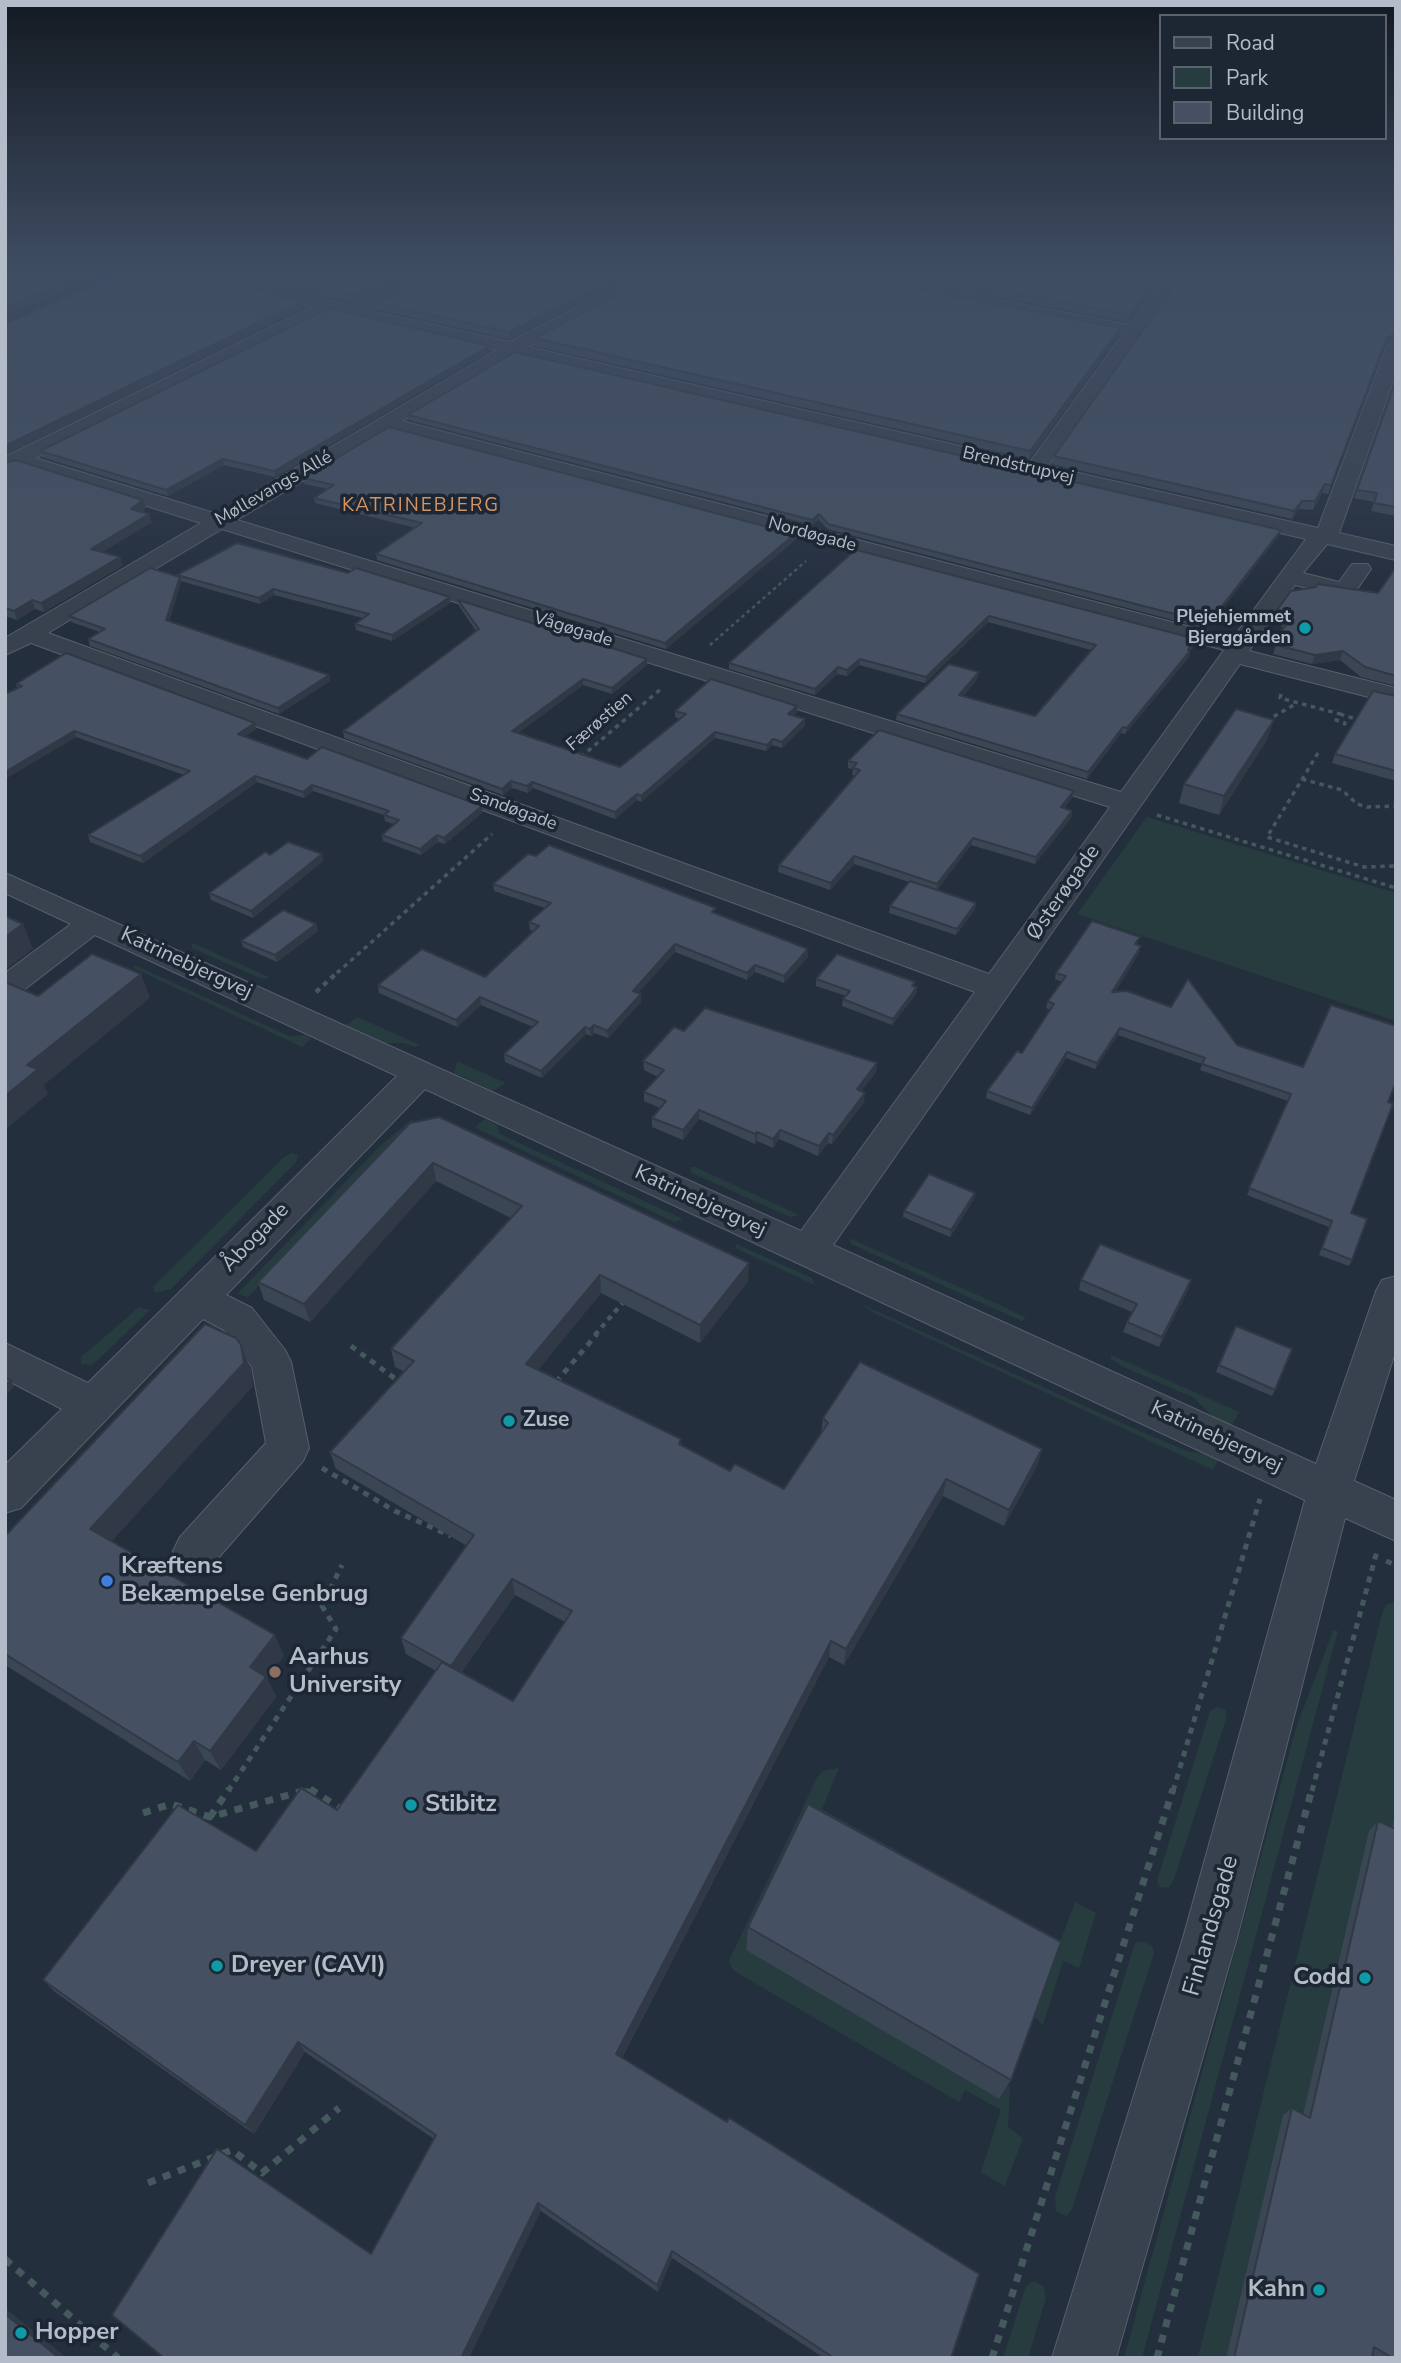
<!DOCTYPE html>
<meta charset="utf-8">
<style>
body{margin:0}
#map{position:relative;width:1401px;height:2363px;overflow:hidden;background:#242f3e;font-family:"Nunito Sans",sans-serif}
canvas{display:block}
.frame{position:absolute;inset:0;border:7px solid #b4bcc9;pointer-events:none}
.legend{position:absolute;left:1159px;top:14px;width:228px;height:126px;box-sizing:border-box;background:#1d2633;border:2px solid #59626f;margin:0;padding:9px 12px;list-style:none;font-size:21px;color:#b4bcc9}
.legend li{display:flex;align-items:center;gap:14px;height:35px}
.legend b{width:35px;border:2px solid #59626f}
</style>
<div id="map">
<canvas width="1401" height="2363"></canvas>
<div class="frame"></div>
<ul class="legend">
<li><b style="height:9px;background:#38414e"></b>Road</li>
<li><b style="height:19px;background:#263c3f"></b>Park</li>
<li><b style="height:19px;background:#455162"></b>Building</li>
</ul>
</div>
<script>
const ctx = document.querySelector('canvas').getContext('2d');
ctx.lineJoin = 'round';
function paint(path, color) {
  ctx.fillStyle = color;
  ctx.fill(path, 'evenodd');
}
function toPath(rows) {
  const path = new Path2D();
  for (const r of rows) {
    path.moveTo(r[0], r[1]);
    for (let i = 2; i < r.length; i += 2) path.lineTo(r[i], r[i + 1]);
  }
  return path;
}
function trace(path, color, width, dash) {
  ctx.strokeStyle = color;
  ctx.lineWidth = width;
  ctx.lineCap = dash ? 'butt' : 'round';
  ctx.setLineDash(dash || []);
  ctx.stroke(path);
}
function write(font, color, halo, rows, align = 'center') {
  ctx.font = font + ' "Nunito Sans",sans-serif';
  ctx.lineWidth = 7;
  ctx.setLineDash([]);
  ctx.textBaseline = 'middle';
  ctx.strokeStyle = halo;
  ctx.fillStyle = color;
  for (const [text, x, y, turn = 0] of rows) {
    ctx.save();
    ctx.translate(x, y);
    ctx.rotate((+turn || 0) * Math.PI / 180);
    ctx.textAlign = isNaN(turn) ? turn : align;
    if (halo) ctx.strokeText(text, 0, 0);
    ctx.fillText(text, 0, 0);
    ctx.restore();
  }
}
paint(toPath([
 [1147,817,1396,893,1396,1021,1077,914],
 [192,943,267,976,268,978,262,979,192,948],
 [135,965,289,1036,306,1035,311,1039,302,1047,133,968],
 [357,1017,416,1043,419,1045,415,1047,404,1043,385,1043,346,1025],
 [457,1062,461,1063,506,1083,493,1091,454,1073],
 [412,1119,417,1122,248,1297,237,1294,379,1147],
 [485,1119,497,1125,500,1134,683,1219,674,1222,480,1130,475,1127],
 [292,1153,298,1155,296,1162,171,1289,155,1293,153,1287,284,1157],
 [690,1167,695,1167,799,1215,790,1217,692,1173],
 [849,1238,1000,1305,1026,1318,1022,1321,977,1301,851,1244],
 [736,1244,812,1278,815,1285,735,1248],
 [859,1303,1133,1428,1187,1451,1220,1457,1213,1470,874,1313],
 [139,1307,150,1310,98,1360,91,1365,81,1364,81,1357],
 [1111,1355,1239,1412,1232,1425,1213,1417,1194,1398,1124,1367,1111,1359],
 [1396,1602,1396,1810,1389,1840,1301,2125,1283,2116,1226,2358,1198,2358,1382,1614,1386,1605],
 [1333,1631,1338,1631,1142,2358,1124,2358,1296,1728],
 [1217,1707,1225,1710,1227,1716,1174,1879,1169,1888,1160,1887,1157,1881,1210,1711],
 [839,1768,822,1809,1060,1942,1075,1902,1096,1913,1079,1968,1063,1961,1043,2025,1030,2013,746,1949,999,2099,1004,2085,1010,2087,1008,2127,1023,2138,1005,2186,981,2172,1001,2110,965,2090,959,2102,734,1971,731,1966,729,1960,818,1776,823,1771],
 [1144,1942,1152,1946,1154,1953,1072,2209,1067,2216,1056,2211,1055,2197,1135,1943],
 [1034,2281,1044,2287,1046,2298,1028,2358,1003,2358,1026,2286]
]), '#263c3f');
const minor = toPath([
 [183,274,212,274,353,306,430,274,452,274,371,311,510,342,643,274,664,274,528,347,1030,462,1123,334,839,279,831,274,865,274,1130,325,1167,274,1183,274,1048,466,1318,528,1387,346,1396,341,1396,373,1339,533,1396,546,1396,560,1327,544,1303,573,1339,582,1352,564,1368,564,1371,569,1353,595,1345,597,1295,585,1249,651,1396,688,1396,704,1240,664,833,1245,1316,1464,1376,1291,1382,1280,1396,1276,1396,1350,1354,1481,1396,1500,1396,1541,1345,1518,1237,1938,1116,2358,1052,2358,1183,1938,1305,1500,425,1089,226,1295,252,1308,285,1350,291,1362,309,1448,303,1461,212,1565,196,1571,180,1565,173,1551,180,1537,266,1443,252,1367,224,1330,203,1319,21,1508,5,1513,5,1465,62,1409,5,1379,5,1343,88,1383,397,1076,95,935,16,996,5,999,5,973,71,924,5,893,5,873,801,1231,975,992,31,643,5,655,5,638,201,523,19,466,5,470,5,457,312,307,185,277,183,274],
 [330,311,497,350,217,514,35,458,330,311],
 [515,354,1035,476,1306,539,1233,638,402,421,515,354],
 [389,430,1224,650,1121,792,237,520,389,430],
 [222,529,1110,807,989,974,48,633,222,529]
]);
trace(minor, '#565f6c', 2);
trace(toPath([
 [710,645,806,561]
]), '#44595c', 2.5, [3.5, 3.5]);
trace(toPath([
 [1281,694,1280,698,1340,714,1336,720,1345,723,1343,727],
 [1340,714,1359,720],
 [1266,721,1297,703],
 [1318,753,1267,837,1364,867,1396,866],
 [581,757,662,688],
 [1302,779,1342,790,1357,804,1367,807,1396,806],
 [1157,815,1396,888],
 [337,973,492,834]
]), '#44595c', 3.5, [4.5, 4.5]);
trace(toPath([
 [316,992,339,971],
 [595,1335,624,1301]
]), '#44595c', 4.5, [5, 5]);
trace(toPath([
 [351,1346,401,1383],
 [556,1382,597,1334],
 [322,1468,395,1511,451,1536],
 [1386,1561,1396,1565],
 [228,1791,336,1629,322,1606,342,1565],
 [304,1791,313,1791],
 [1173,1791,1260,1499],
 [1312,1791,1377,1551]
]), '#44595c', 5, [6, 6]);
trace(toPath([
 [310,1789,343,1810],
 [143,1813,171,1804,210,1817,310,1789],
 [210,1817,229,1789],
 [148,2183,232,2150,262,2173,339,2108],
 [5,2259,118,2358],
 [992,2358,1173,1789],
 [1157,2358,1312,1789]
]), '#44595c', 7, [8, 8]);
paint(minor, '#38414e');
paint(toPath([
 [224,274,423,274,353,303],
 [637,274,510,339,379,310,378,303],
 [879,274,1164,274,1129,322],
 [1118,336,1029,459,535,346,535,338],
 [1385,345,1328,494,1322,493,1313,510,1299,509,1292,519,1052,464,1054,456],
 [490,351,275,477,224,465,168,496,42,457,40,451],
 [1396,381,1396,516,1371,511,1374,502,1354,498],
 [408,415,1281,530,1279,535,1207,629,828,529,819,520,812,525,409,420],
 [5,463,146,508,142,512,152,522,102,552,120,557,122,566,44,612,35,609,17,620,5,616],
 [303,478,795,534,795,540,666,649,377,560,376,554,416,528,315,503,314,498,328,489,304,484],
 [849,548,1196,639,1195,645,1190,651,1189,657,1125,734,1121,733,1087,779,896,720,897,714,978,678,963,696,1035,716,1091,650,988,622,925,683,859,665,847,676,837,674,815,695,729,669,729,663,850,555],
 [1396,567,1396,686,1361,677,1340,660,1312,664,1273,654,1276,645,1275,644,1277,635,1283,628,1274,619,1277,610,1378,593],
 [348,573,450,597,450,603,392,641,356,630,355,624,363,618,274,595,260,604,181,581,169,621,329,675,330,681,279,714,90,646,88,639,100,632,71,622,69,616,177,576,177,575],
 [458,600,647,665,612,694,583,685,518,733,620,767,680,719,675,717,675,711,797,706,797,712,793,715,805,719,805,725,782,748,772,745,766,751,715,738,641,802,637,800,615,819,533,788,528,793,512,788,503,795,344,738,343,731,476,631,459,606],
 [16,684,256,729,245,736,307,759,482,813,445,844,438,842,421,855,383,841,382,835,394,824,385,821,384,815,313,791,304,798,257,782,143,863,90,842,88,835,184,775,76,737,5,779,5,694,17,688],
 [1396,696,1396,781,1332,763,1335,754],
 [1268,738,1219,815,1179,803,1184,784],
 [848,761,1074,791,1072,798,1064,808,1072,811,1071,818,1035,864,971,845,937,890,976,903,975,909,956,935,889,913,890,906,909,882,854,864,830,890,778,872,779,865,856,776,852,775,853,769,848,768],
 [322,854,323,861,253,918,211,900,209,893],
 [493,884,716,914,808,957,784,983,755,972,747,980,675,952,638,993,641,994,641,1002,608,1038,594,1033,591,1036,586,1034,542,1078,505,1062,504,1054,533,1027,481,1005,457,1027,379,993,378,985,485,977,534,931,530,930,529,922,545,908,494,891],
 [316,924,318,931,277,962,243,947,241,941],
 [1138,943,1137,945,1141,946,1139,953,1115,992,1237,1045,1388,1102,1351,1213,1352,1260,1349,1266,1319,1255,1329,1227,1247,1195,1288,1101,1200,1070,1202,1064,1118,1035,1095,1069,1066,1058,1030,1115,986,1098,987,1091,1022,1053,1051,1010,1046,1008,1048,1001,1062,982,1055,979,1056,973],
 [816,979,914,986,917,987,916,994,892,1025,842,1006,843,999,846,996,816,986],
 [684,1031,876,1072,861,1091,864,1102,832,1144,828,1143,818,1156,779,1139,773,1148,757,1141,755,1144,699,1119,683,1140,652,1127,652,1118,660,1108,644,1101,644,1092,658,1077,644,1070,643,1061],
 [410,1123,748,1281,700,1343,601,1293,538,1370,681,1439,681,1445,730,1471,784,1489,821,1434,823,1418,1042,1449,1037,1466,1004,1526,943,1496,844,1665,829,1657,622,2058,951,2358,824,2358,672,2258,658,2292,541,2211,371,2254,434,2139,305,2052,254,2134,55,1992,43,1980,256,1851,337,1810,436,1671,406,1654,401,1638,467,1546,336,1469,330,1452,405,1372,395,1367,391,1349,511,1218,436,1181,310,1322,264,1300,258,1282],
 [515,1595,565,1622,513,1701,461,1673],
 [975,1193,974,1199,950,1237,903,1217,904,1211],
 [1081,1280,1191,1280,1188,1290,1159,1347,1123,1332,1127,1322,1132,1312,1079,1290],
 [1236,1326,1275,1390,1272,1396,1216,1372],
 [250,1368,253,1386,111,1541,284,1656,267,1678,276,1697,221,1770,205,1760,190,1781,5,1665,5,1536],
 [1396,1810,1396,2358,1376,2358,1372,2356,1372,2358,1226,2358,1283,2115,1292,2108,1303,2115,1369,1831,1378,1821,1392,1827],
 [748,1927,1011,2080,999,2099,746,1950]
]), '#3b4654');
paint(toPath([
 [85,274,104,274,5,316,5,308],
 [405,274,423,274,353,303,352,296],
 [623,274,637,274,510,339,509,332],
 [1160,274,1164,274,1129,322,1130,315],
 [303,301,304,308,5,456,5,446],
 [1120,328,1118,336,1029,459,1030,451],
 [1396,334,1396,340,1385,345,1328,494,1387,337],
 [489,346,490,351,275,477,274,471],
 [223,459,224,465,168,496,166,490],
 [1325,484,1322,493,1313,510,1315,501],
 [143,500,146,508,134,518,131,509],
 [1302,501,1299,509,1292,519,1294,511],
 [149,514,152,522,93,558,91,549],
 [819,514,819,520,812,525,812,520],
 [1281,530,1279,535,1207,629,1209,623],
 [795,534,795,540,666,649,665,643],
 [120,557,122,566,44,612,41,603],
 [180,577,181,583,168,626,166,620],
 [273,589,274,595,260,604,259,598],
 [450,597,450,603,392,641,392,635],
 [32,600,35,609,17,620,14,611],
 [989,616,988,622,925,683,926,677],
 [1196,639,1195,645,1190,651,1189,657,1125,734,1127,728],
 [1343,651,1340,660,1312,664,1315,655],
 [647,659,647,665,612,694,612,688],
 [860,659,859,665,847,676,847,670],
 [838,667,837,674,815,695,815,689],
 [979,672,978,678,958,701,959,695],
 [329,675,330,681,279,714,278,708],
 [583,679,583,685,513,737,512,731],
 [797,706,797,712,788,720,788,714],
 [805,719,805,725,782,748,782,742],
 [1274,720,1268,738,1219,815,1224,796],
 [255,723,256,729,240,740,238,734],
 [1123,727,1121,733,1087,779,1088,772],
 [74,731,76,737,5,779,5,772],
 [715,732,715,738,641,802,641,796],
 [773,739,772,745,766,751,767,745],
 [255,776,257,782,143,863,140,856],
 [511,781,512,788,503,795,502,789],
 [532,782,533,788,528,793,527,786],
 [312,785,313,791,304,798,303,792],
 [1074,791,1072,798,1060,814,1061,807],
 [637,794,637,800,615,819,615,812],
 [482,806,482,813,445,844,444,838],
 [1072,811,1071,818,1035,864,1036,857],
 [437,835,438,842,421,855,420,849],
 [973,838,971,845,936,892,937,884],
 [322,854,323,861,253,918,251,911],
 [854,856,854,864,830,890,831,883],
 [976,903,975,909,956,935,957,929],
 [23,924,33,949,5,970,5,937],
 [316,924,318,931,277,962,275,955],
 [675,944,675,952,633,999,633,991],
 [1141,946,1139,953,1111,999,1112,992],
 [808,949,808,957,784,983,784,976],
 [755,965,755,972,747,980,747,973],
 [141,974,150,998,44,1085,48,1094,5,1130,5,1096,27,1065],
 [917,987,916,994,892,1025,893,1019],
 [641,994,641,1002,608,1038,607,1031],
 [480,997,481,1005,457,1027,456,1020],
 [594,1025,594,1033,591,1036,590,1029],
 [585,1027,586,1034,542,1078,541,1071],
 [1120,1028,1118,1035,1095,1069,1097,1063],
 [1067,1052,1066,1058,1030,1115,1032,1108],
 [877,1063,876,1072,856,1098,857,1089],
 [865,1093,864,1102,832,1144,833,1135],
 [699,1110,699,1119,683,1140,683,1130],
 [780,1130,779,1139,773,1148,773,1139],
 [757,1132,757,1141,755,1144,755,1134],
 [829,1133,828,1143,818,1156,819,1146],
 [433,1163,436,1181,310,1322,304,1304],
 [975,1193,974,1199,950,1237,951,1230],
 [749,1263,748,1281,700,1343,700,1325],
 [600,1275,601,1293,529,1381,526,1364],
 [1191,1280,1188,1290,1159,1347,1162,1337],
 [241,1345,250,1368,253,1386,103,1551,90,1529],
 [11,1380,14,1387,5,1396,5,1386],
 [1042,1449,1037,1466,1004,1526,1009,1510],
 [946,1479,943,1496,844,1665,846,1649],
 [512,1579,515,1595,455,1682,451,1666],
 [275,1635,284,1656,267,1678,276,1697,221,1770,210,1751,250,1667],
 [831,1641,829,1657,618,2065,616,2054],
 [194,1741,205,1760,190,1781,178,1762],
 [298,2042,305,2052,254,2134,245,2125],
 [538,2203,541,2211,469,2358,461,2358],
 [672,2251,672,2258,658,2292,657,2285],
 [5,2308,67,2358,59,2358,5,2314]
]), '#303945');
const building = toPath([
 [5,274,85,274,5,308,5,274],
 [121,274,190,274,303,301,5,446,5,324,121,274],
 [254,274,405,274,352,296,254,274],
 [442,274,623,274,509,332,378,303,442,274],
 [656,274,839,274,1120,328,1030,451,535,338,656,274],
 [917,274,1160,274,1130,315,917,274],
 [1183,274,1396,274,1396,334,1387,337,1331,485,1325,484,1315,501,1302,501,1294,511,1054,456,1183,274],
 [329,308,489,346,274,471,223,459,166,490,40,451,329,308],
 [515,352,1281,530,1209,623,828,524,819,514,812,520,408,415,515,352],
 [1396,381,1396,507,1374,503,1377,493,1357,490,1396,381],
 [389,427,795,534,665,643,376,554,422,523,314,498,334,485,303,478,389,427],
 [16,460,143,500,131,509,149,514,91,549,120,557,41,603,32,600,14,611,5,608,5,463,16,460],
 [237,543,348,573,356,568,450,597,392,635,355,624,369,614,273,589,259,598,177,575,237,543],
 [849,548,1196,639,1188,650,1190,651,1127,728,1123,727,1088,772,897,714,949,664,979,672,959,695,1035,716,1096,645,989,616,926,677,860,659,847,670,838,667,815,689,729,663,853,552,849,548],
 [1396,567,1396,676,1365,667,1343,651,1315,655,1276,645,1282,636,1277,635,1289,622,1277,610,1291,591,1316,587,1318,584,1378,593,1396,567],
 [150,568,180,577,166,620,329,675,278,708,88,639,105,629,69,616,150,568],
 [458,600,647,659,612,688,583,679,512,731,620,767,686,714,675,711,711,679,797,706,788,714,805,719,782,742,773,739,767,745,715,732,641,796,637,794,615,812,532,782,527,786,511,781,502,789,343,731,479,629,458,600],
 [66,653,255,723,238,734,307,759,322,747,482,806,444,838,437,835,420,849,382,835,399,820,384,815,389,811,312,785,303,792,255,776,140,856,88,835,190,771,74,731,5,772,5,694,22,686,16,684,66,653],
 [1373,691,1396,696,1396,771,1335,754,1373,691],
 [1236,709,1274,720,1224,796,1184,784,1236,709],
 [879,730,1074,791,1061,807,1072,811,1036,857,973,838,937,884,854,856,831,883,779,865,860,770,853,768,857,763,848,761,879,730],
 [288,842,322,854,251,911,209,893,265,852,270,855,288,842],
 [549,845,716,908,712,912,808,949,784,976,755,965,747,973,675,944,633,991,641,994,607,1031,594,1025,590,1029,585,1027,541,1071,504,1054,538,1022,480,997,456,1020,378,985,422,949,485,977,539,926,529,922,551,903,493,884,528,854,536,856,549,845],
 [910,881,976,903,957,929,890,906,910,881],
 [283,910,316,924,275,955,241,941,283,910],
 [5,916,23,924,5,937,5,916],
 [1092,921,1140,937,1135,944,1141,946,1112,992,1127,991,1171,1007,1188,979,1237,1045,1303,1067,1331,1005,1396,1026,1396,1082,1388,1102,1393,1104,1351,1213,1367,1219,1352,1260,1322,1248,1332,1221,1249,1188,1291,1094,1202,1064,1205,1058,1120,1028,1097,1063,1067,1052,1032,1108,987,1091,1017,1051,1022,1053,1054,1004,1048,1001,1066,976,1056,973,1092,921],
 [92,954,141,974,27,1065,38,1069,5,1096,5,982,38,996,92,954],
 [837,954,915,982,912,986,917,987,893,1019,843,999,850,991,816,979,837,954],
 [705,1008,877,1063,857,1089,865,1093,833,1135,829,1133,819,1146,780,1130,773,1139,757,1132,755,1134,699,1110,683,1130,652,1118,666,1101,644,1092,664,1070,643,1061,674,1027,684,1031,705,1008],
 [439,1117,749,1263,700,1325,600,1275,526,1364,681,1439,679,1444,730,1471,735,1464,784,1489,828,1423,823,1418,860,1362,1042,1449,1009,1510,946,1479,846,1649,831,1641,616,2054,727,2122,729,2118,979,2274,951,2358,834,2358,672,2251,657,2285,538,2203,461,2358,164,2358,112,2315,217,2149,371,2254,436,2135,298,2042,245,2125,43,1980,178,1805,256,1851,301,1788,337,1810,442,1662,513,1701,572,1611,512,1579,451,1666,401,1638,474,1535,330,1452,414,1361,391,1349,522,1206,433,1163,304,1304,258,1282,410,1123,439,1117],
 [929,1174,975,1193,951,1230,904,1211,929,1174],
 [1100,1244,1191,1280,1162,1337,1127,1322,1137,1304,1081,1280,1100,1244],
 [205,1324,236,1338,241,1345,244,1363,90,1529,275,1635,250,1667,266,1677,210,1751,194,1741,178,1762,5,1654,5,1536,205,1324],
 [1236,1326,1292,1349,1275,1390,1219,1365,1236,1326],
 [5,1378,11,1380,5,1386,5,1378],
 [808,1804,1061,1942,1011,2080,748,1927,808,1804],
 [1378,1821,1396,1829,1396,2358,1393,2358,1374,2347,1372,2358,1234,2358,1292,2108,1310,2118,1378,1821],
 [5,2314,59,2358,5,2358,5,2314]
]);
paint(building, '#455162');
trace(building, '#303945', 2);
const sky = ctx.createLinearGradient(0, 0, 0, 605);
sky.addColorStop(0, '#141a22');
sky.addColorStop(0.45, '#3f4d63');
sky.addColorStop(1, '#3f4d6300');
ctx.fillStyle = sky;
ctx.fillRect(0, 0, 1401, 605);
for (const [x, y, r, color] of [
 [1305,628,7,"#0f9aa8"],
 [509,1421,7,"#0f9aa8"],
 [107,1581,7,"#3f7fe0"],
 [275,1672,7,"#8d6e63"],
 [411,1805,7,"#0f9aa8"],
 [217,1966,7,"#0f9aa8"],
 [1365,1978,7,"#0f9aa8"],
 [1319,2290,7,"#0f9aa8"],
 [21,2333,7,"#0f9aa8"]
]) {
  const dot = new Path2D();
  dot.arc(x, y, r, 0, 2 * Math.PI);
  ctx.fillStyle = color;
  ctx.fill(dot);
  trace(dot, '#1d2633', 2.5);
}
write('18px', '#b4bcc9', '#1d2633', [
 ["Brendstrupvej",1018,466,13],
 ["Møllevangs Allé",274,489,-30],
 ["Nordøgade",812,535,15],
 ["Vågøgade",573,630,17],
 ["Færøstien",600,722,-41],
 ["Sandøgade",513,810,20]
]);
write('bold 18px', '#b4bcc9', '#1d2633', [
 ["Plejehjemmet",1291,618],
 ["Bjerggården",1291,639]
], 'right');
ctx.letterSpacing = '2px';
write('19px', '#d59563', '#1d2633', [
 ["KATRINEBJERG",421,506]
]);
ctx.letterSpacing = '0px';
write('21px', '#b4bcc9', '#1d2633', [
 ["Østerøgade",1064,893,-55],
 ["Katrinebjergvej",186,964,25],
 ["Katrinebjergvej",700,1202,25],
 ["Åbogade",256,1238,-46],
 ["Katrinebjergvej",1216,1438,25]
]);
write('bold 21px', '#b4bcc9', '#1d2633', [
 ["Zuse",523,1421]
], 'left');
write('bold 24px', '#b4bcc9', '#1d2633', [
 ["Kræftens",121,1567],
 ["Bekæmpelse Genbrug",121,1595],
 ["Aarhus",289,1658],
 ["University",289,1686],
 ["Stibitz",425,1805],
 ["Dreyer (CAVI)",231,1966],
 ["Codd",1351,1978,"right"],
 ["Kahn",1305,2290,"right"],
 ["Hopper",35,2333]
], 'left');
write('24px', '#b4bcc9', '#1d2633', [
 ["Finlandsgade",1212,1926,-74]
]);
</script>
